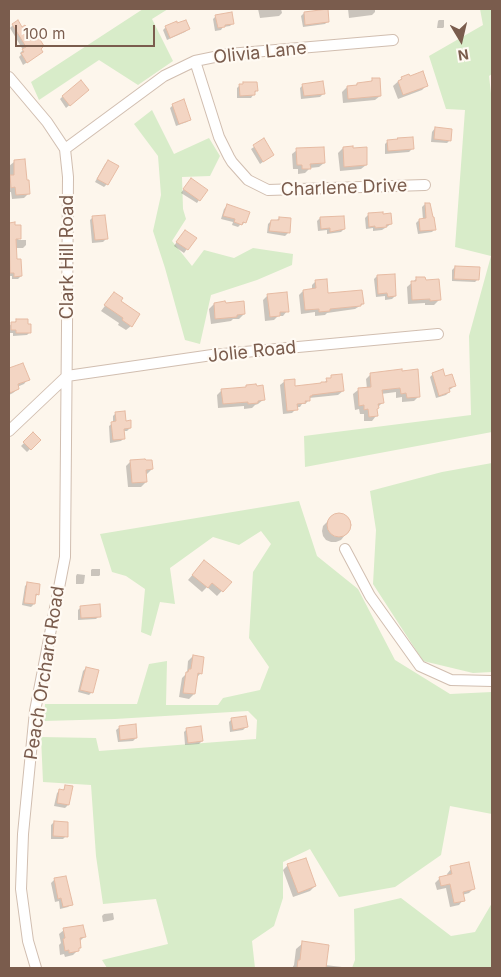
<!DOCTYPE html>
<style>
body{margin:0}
#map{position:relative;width:501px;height:977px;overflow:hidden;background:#fdf6ec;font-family:Inter,sans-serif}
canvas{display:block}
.frame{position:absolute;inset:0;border:10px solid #7a5c4d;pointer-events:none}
.north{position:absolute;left:436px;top:15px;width:50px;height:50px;-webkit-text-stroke:4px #fffaf3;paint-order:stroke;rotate:171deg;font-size:14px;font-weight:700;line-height:20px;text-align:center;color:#7a5c4d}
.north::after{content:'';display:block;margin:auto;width:18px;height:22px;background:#7a5c4d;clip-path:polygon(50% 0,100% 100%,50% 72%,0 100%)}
.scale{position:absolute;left:15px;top:25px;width:140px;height:22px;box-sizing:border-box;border:2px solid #7a5c4d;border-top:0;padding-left:6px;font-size:15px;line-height:18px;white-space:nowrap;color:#7a5c4d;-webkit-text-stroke:4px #fffaf3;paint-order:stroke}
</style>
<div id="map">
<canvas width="501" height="977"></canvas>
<div class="frame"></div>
<div class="north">N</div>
<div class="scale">100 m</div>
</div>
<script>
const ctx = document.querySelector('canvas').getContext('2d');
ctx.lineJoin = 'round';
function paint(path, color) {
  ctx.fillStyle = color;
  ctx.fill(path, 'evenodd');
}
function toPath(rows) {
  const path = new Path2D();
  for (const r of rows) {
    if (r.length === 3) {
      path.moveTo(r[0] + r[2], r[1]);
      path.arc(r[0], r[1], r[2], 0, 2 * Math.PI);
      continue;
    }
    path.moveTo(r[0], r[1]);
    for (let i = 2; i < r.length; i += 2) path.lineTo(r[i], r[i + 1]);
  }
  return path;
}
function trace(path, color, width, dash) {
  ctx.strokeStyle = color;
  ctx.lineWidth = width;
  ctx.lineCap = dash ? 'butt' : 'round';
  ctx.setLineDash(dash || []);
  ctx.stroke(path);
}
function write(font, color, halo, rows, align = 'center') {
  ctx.font = font + ' Inter,sans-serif';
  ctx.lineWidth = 4.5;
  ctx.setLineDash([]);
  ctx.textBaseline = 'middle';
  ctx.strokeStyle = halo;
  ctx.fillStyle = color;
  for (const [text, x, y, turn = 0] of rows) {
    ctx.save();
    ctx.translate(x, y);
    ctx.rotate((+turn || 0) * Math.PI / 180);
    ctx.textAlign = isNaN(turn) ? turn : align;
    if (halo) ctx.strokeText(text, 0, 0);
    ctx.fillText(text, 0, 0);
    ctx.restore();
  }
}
paint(toPath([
 [143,9,168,9,152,19,173,61,138,85,99,60,39,100,31,82],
 [480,9,492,9,492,74,489,76,492,102,492,432,305,467,304,436,471,415,469,336,491,256,455,247,465,110,446,109,429,56,483,25],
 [152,110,174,154,209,138,220,156,210,176,182,177,183,209,186,219,172,241,192,266,204,250,234,258,253,248,293,254,292,265,257,280,211,295,200,344,185,340,165,268,153,231,161,195,158,156,134,124],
 [492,463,492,672,473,673,423,661,373,584,376,530,370,491,442,472],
 [299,501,317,556,358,589,395,660,450,694,492,692,492,814,450,806,441,855,395,887,339,897,310,849,283,862,283,898,274,926,252,941,255,968,107,968,102,960,168,944,156,899,103,904,96,856,91,785,43,782,41,737,96,738,99,751,256,739,257,720,248,711,115,719,44,721,45,704,137,704,149,664,167,661,166,705,218,705,223,698,260,690,269,667,249,638,253,572,271,544,261,531,239,545,213,537,170,568,175,604,160,602,151,636,141,632,145,589,126,576,112,572,100,534],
 [401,898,451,936,475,932,492,903,492,968,352,968,355,960,354,909]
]), '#d8ecc9');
paint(toPath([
 [258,9,281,9,282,13,279,16,260,18],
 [348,9,375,9,375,12,372,15,349,18],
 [304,13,328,21,325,24,303,27,301,16],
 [216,16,233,23,230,26,223,27,221,30,215,31,213,19],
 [439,20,444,20,444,27,443,28,437,28,438,21],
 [13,25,22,28,40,49,38,55,23,65,19,57,21,55,20,53,23,50,10,28],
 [166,27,188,29,185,32,167,40,163,30],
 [402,78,410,78,427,85,422,90,398,99,393,86],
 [372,80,380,96,375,100,343,103,342,92,347,87,355,86,357,84,369,83],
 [240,85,256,91,251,98,237,98,237,88],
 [303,85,323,94,320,97,301,99,300,88],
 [84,93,66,108,60,99,63,96],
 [173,105,190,119,187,122,176,126,170,108],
 [435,128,450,140,447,143,431,142,432,132],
 [398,139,412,149,409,152,385,154,385,144,388,141,396,140],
 [264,140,270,157,260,164,251,149],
 [343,148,366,165,361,169,340,171,338,153],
 [297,150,324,163,319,167,310,168,305,173,298,174,298,169,293,169,292,154],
 [14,162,28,194,24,198,12,199,11,192,9,192,9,178,10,177,9,166],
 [108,162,107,184,104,187,95,182,105,164],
 [188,183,199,200,197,203,181,193],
 [425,204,435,229,432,232,418,234,416,223,419,220,423,220,422,207],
 [227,206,245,222,242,225,240,225,238,227,232,225,233,222,221,219,224,209],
 [368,215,391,224,382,230,373,231,373,228,366,229,365,218],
 [93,217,106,239,103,242,92,243,90,220],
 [279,218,288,233,285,236,267,233,268,224,271,221,276,221],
 [320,218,344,229,341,232,327,234,327,230,318,231,317,221],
 [19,226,20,238,18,240,26,240,26,245,23,248,15,248,15,260,21,276,18,279,12,279,12,276,9,276,9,227],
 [182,234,195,238,184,253,174,246],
 [455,267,478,279,475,282,452,281,452,270],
 [377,276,395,296,392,299,385,300,385,296,376,297,374,279],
 [416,279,439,300,434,305,425,305,425,303,408,304,407,287],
 [316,281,327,295,363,304,355,309,327,313,325,315,315,316,315,312,301,314,299,295,303,291,312,290,312,285],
 [114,294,119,301,131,326,126,330,118,325,119,323,101,311],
 [268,295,287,311,283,316,278,316,274,320,265,321,263,300],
 [214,304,244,314,239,319,233,319,231,321,211,324,209,309],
 [16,321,30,332,27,335,13,336,13,333,9,333,9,326],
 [22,364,28,379,24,384,17,387,18,389,13,393,9,395,9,370],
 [371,374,419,396,414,401,402,402,402,397,396,398,396,392,381,394,382,403,376,409,376,416,372,421,364,421,364,414,360,414,359,409,355,410,353,394,358,390,367,389,366,379],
 [433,374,444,378,454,386,451,389,448,390,449,392,446,395,436,398,430,377],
 [332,377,343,391,338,395,309,398,309,400,305,404,302,404,300,407,296,407,296,409,292,413,283,414,280,385,285,381,294,387,323,383],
 [247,386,263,400,258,404,255,405,252,408,244,409,244,406,218,408,217,395,222,390,244,388],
 [116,413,130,428,127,431,123,431,124,438,121,441,110,443,109,426,113,423,113,416],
 [33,434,39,440,27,452,21,446],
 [131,461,152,469,147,474,145,474,146,482,141,487,128,487,126,466],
 [337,514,342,514,346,517,349,521,351,526,349,530,341,540,336,542,331,542,326,540,323,536,322,531,323,526,327,522,332,516],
 [200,566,230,582,217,596,207,587,202,592,188,580],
 [92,569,100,569,100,575,99,576,91,576,91,570],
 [77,574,85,575,84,583,83,584,76,584,76,576],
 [28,583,38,594,35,597,34,604,31,607,22,605,25,586],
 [81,607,99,616,96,619,78,620,78,610],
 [193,656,201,673,196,678,194,694,189,699,179,697,182,678,187,673,188,661],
 [86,668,92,692,89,695,78,692,83,671],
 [232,719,246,727,243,730,230,732,229,722],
 [120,727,136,738,133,741,118,742,116,730],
 [187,729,202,741,199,744,185,745,184,732],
 [66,786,68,805,65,808,54,806,57,793,60,790,62,791],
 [54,822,66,836,63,839,51,839,51,825],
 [288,865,315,886,310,891,293,897,283,870],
 [451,869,473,889,469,893,462,895,463,900,459,905,450,907,446,888,437,890,435,883,440,878,448,877,447,874],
 [65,877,71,904,68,907,60,909,59,901,55,902,51,883,54,880],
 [113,913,114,919,113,920,103,922,102,916,104,914],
 [64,930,84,937,79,942,80,947,78,950,73,955,65,957,64,954,60,955,59,945,61,943,59,934],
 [303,943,325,965,342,967,342,968,292,968,294,965,296,949]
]), '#0003');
const building = toPath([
 [328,9,329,22,305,25,304,12,328,9],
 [232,12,234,24,225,25,225,27,218,28,215,15,232,12],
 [18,20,22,27,25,25,35,41,39,38,44,46,41,49,43,52,27,63,21,53,24,52,22,49,26,47,12,24,18,20],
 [186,20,190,29,170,38,165,26,177,21,177,23,186,20],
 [423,71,428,86,403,95,398,81,402,79,401,77,409,74,410,76,423,71],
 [372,78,380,78,381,96,348,99,347,86,357,85,357,83,372,81,372,78],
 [81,80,89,90,70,106,62,96,81,80],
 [323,81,325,94,304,96,302,84,323,81],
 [243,82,257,82,258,91,255,91,255,95,240,96,239,84,243,84,243,82],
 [184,99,191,120,179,124,172,104,184,99],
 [435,127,452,129,451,141,434,139,435,127],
 [413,137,414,149,388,151,387,140,398,139,397,138,413,137],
 [264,138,274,155,263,162,253,145,264,138],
 [353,146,353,148,367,147,367,165,344,167,343,147,353,146],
 [324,147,325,163,310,164,311,169,302,169,302,165,297,165,296,148,324,147],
 [25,159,27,180,29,180,30,194,16,195,15,187,11,188,10,175,14,175,14,160,25,159],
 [108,160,119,166,108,185,97,179,108,160],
 [191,178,208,190,200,201,183,189,191,178],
 [425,203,430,203,433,217,434,217,436,230,420,231,419,219,426,218,425,203],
 [227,204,250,212,246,223,243,222,242,225,234,222,235,219,223,216,227,204],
 [383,212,383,214,391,213,392,224,386,225,387,227,375,228,375,226,369,227,368,213,383,212],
 [105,215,108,239,95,240,92,216,105,215],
 [344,216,345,229,330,232,330,228,321,229,320,217,344,216],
 [279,217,291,218,290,233,269,231,271,220,279,220,279,217],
 [15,222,15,225,21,225,21,239,16,239,17,259,21,259,22,276,14,277,14,273,10,273,9,223,15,222],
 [185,230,197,238,188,250,176,242,185,230],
 [455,266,480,267,479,280,454,279,455,266],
 [395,274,396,296,388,297,387,293,378,294,377,275,395,274],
 [416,277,425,277,426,280,439,279,441,300,430,301,430,299,412,300,411,281,416,281,416,277],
 [327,279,328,293,362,290,364,304,361,304,361,306,330,309,330,311,319,312,319,309,305,310,303,290,316,288,315,280,327,279],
 [114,292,123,298,121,301,140,314,132,327,122,320,123,318,104,305,114,292],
 [287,292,289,312,280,312,280,316,270,317,267,294,287,292],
 [225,301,226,303,244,301,245,314,237,315,237,317,215,319,214,303,225,301],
 [16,319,28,319,28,324,31,324,31,333,16,333,16,330,11,330,11,322,16,322,16,319],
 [23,363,30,380,18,384,19,389,10,393,9,388,9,368,23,363],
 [402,369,402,371,418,369,420,397,407,398,406,393,401,394,400,388,382,390,384,403,378,404,379,408,377,409,378,416,369,417,368,409,364,410,364,405,359,406,358,388,371,387,370,373,402,369],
 [443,369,445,376,452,374,456,386,449,388,450,392,439,396,432,373,443,369],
 [342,374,344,391,312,395,312,396,310,396,310,401,305,401,306,403,297,404,298,410,287,411,284,380,295,379,295,386,321,383,321,382,327,382,326,378,331,378,331,375,342,374],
 [256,384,257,386,263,385,265,400,258,401,258,403,248,404,248,402,223,404,221,389,246,387,246,385,256,384],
 [125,411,126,421,131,420,131,428,124,429,125,439,113,440,111,422,116,421,115,412,125,411],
 [33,432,41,440,31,450,23,442,33,432],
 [145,459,146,460,152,460,153,469,146,470,147,482,132,483,130,460,145,459],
 [339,525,12],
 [204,560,232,582,223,592,212,583,208,588,192,575,204,560],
 [27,582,40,584,39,595,36,594,35,604,24,603,27,582],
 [100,604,101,617,81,618,80,606,100,604],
 [193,655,204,657,202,674,198,673,195,694,183,693,186,672,188,672,189,669,191,669,193,655],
 [86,667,99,670,93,693,80,690,86,667],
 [246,716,248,727,233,730,231,718,246,716],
 [136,724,137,738,120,740,119,726,136,724],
 [201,726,203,741,188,743,186,728,201,726],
 [65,785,73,786,69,805,57,803,59,789,64,790,65,785],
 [54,821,68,822,68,837,53,836,54,821],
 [306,858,316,886,298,893,287,864,306,858],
 [469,862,475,889,463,892,465,901,454,903,450,884,441,886,439,877,452,874,450,866,469,862],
 [66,876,73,905,63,907,61,898,58,899,54,878,66,876],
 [83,925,86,937,80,938,81,948,79,948,79,951,69,953,69,950,65,951,63,939,65,938,63,928,83,925],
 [302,941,329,945,326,968,297,968,298,960,300,960,302,941]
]);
paint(building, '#f3d5c3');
trace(building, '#e6bba3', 1);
const minor = toPath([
 [195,61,219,137,229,157,232,162,248,180,268,190,425,185],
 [9,77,47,122,65,149,68,177,67,328,65,557,35,711,23,834,21,889,28,941,36,968],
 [65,149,164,76,195,61,229,54,393,40],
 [67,376,212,355,438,334],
 [9,431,67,376],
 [345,549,370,596,420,666,451,680,492,681]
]);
trace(minor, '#d1beb0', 12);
trace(minor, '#fff', 10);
write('18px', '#7a5c4d', '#fffaf3', [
 ["Olivia Lane",260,53,-6],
 ["Charlene Drive",344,188,-2],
 ["Clark Hill Road",68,257,-90],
 ["Jolie Road",252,352,-6],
 ["Peach Orchard Road",45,673,-81]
]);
</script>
